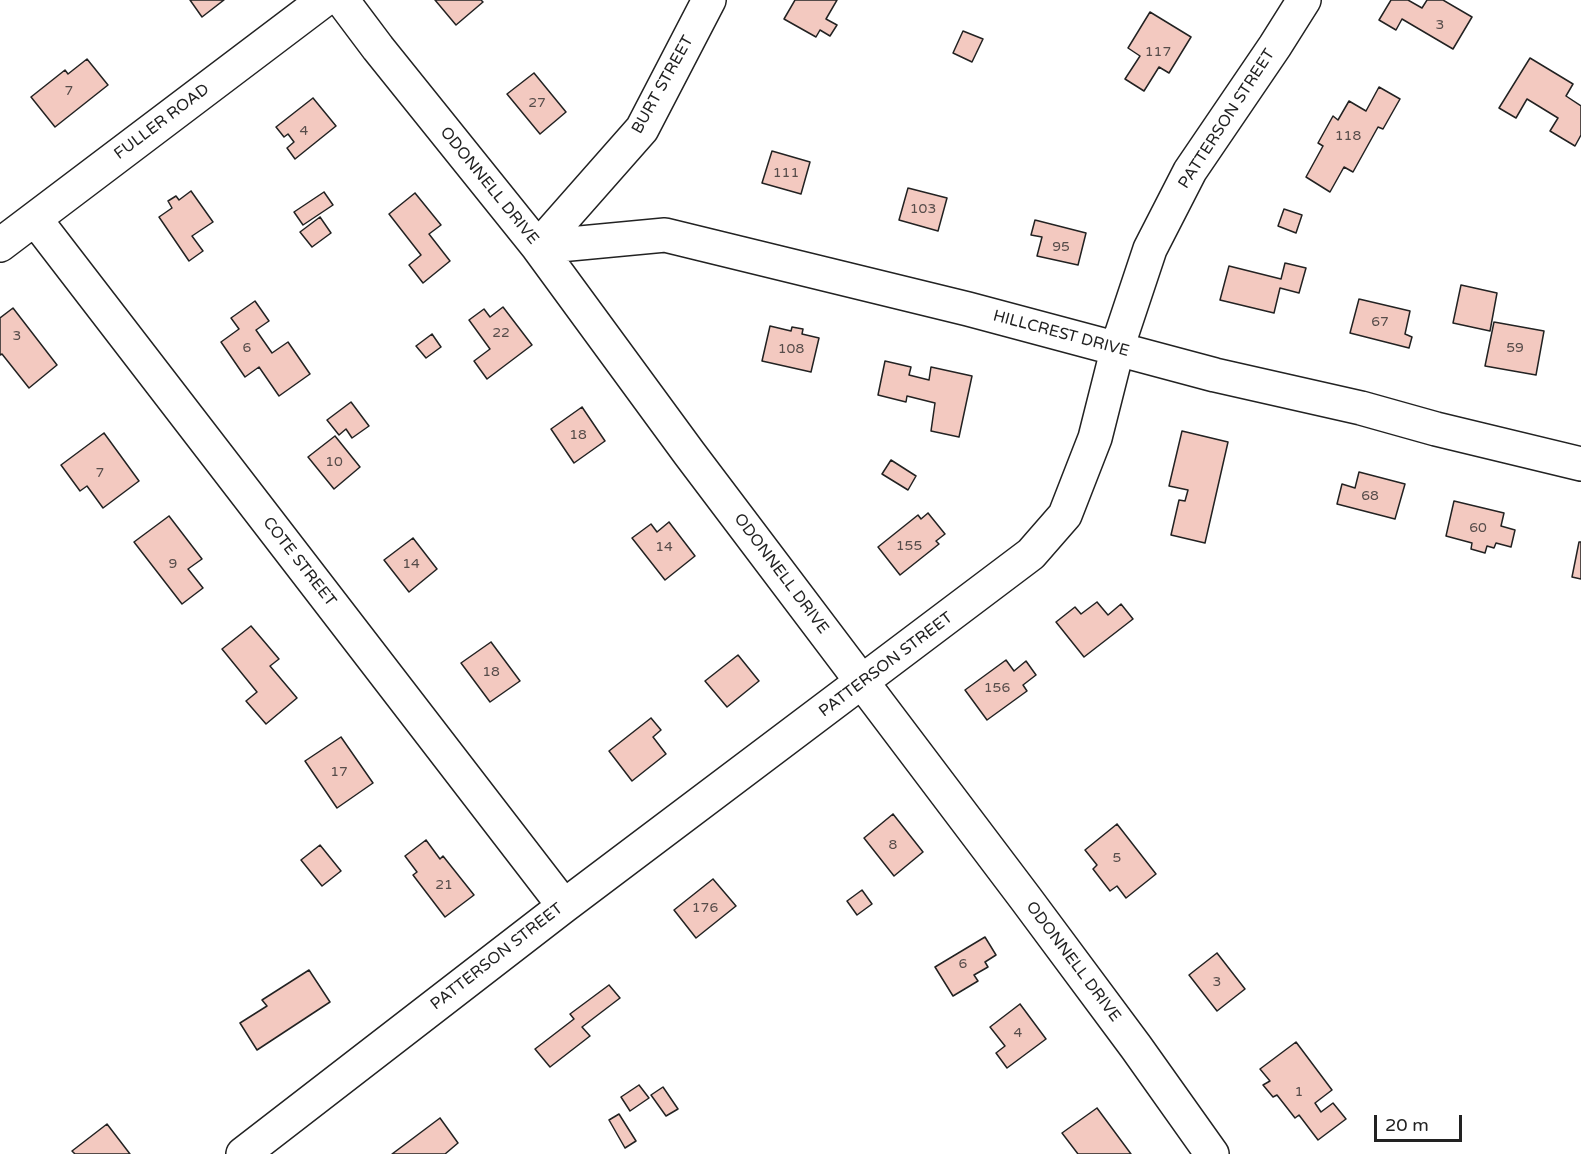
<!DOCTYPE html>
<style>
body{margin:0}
#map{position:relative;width:1581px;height:1154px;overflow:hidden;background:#fff;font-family:"Varela Round",sans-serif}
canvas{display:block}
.scale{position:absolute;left:1374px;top:1115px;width:88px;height:27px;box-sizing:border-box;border:3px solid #222;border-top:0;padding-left:8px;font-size:18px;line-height:21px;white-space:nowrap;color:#222;-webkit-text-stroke:4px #fff;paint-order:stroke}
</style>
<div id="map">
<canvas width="1581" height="1154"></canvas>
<div class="scale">20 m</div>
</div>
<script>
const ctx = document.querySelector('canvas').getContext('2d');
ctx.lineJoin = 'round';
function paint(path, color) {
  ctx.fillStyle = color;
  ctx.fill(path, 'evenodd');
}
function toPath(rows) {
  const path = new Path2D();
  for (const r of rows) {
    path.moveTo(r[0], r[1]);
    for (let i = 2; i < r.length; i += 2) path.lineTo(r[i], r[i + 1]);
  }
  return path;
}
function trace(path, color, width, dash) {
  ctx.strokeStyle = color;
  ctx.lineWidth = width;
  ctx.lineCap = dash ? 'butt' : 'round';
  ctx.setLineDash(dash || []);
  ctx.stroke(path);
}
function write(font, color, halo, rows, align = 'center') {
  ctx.font = font + ' "Varela Round",sans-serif';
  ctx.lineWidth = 4.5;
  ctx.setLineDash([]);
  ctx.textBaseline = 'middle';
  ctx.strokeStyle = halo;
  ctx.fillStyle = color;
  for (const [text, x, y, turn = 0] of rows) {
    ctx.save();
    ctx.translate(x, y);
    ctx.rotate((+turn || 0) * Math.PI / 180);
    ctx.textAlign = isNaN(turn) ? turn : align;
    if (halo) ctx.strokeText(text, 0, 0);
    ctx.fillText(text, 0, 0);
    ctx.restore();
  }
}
const building = toPath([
 [190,0,224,0,202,17,190,0],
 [435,0,481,0,483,2,456,25,435,0],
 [795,0,837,0,826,19,837,25,830,36,820,30,816,37,784,19,795,0],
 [1391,0,1408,0,1422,8,1427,0,1443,0,1472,17,1453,49,1402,19,1396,30,1379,20,1391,0],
 [1150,12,1191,37,1169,73,1159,67,1144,91,1125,79,1140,56,1128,48,1150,12],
 [963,31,983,39,972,62,953,53,963,31],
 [1530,58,1573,84,1566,96,1581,106,1581,135,1575,146,1550,131,1558,118,1527,99,1516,118,1499,108,1530,58],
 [87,59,108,85,55,127,31,97,65,70,68,74,87,59],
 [534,73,566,112,540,134,507,94,534,73],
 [1379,87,1400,99,1383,129,1378,127,1353,172,1344,167,1330,192,1306,177,1323,146,1318,143,1333,116,1338,120,1349,101,1366,111,1379,87],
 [313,98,336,126,295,159,287,148,294,142,288,134,284,137,276,127,313,98],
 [772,151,810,162,801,194,762,183,772,151],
 [908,188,947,198,938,231,899,220,908,188],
 [191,191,213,222,192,236,203,251,189,261,159,217,172,208,168,201,176,196,179,200,191,191],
 [324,192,333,205,303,225,294,212,324,192],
 [415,193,441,225,429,234,450,261,423,283,409,265,421,255,389,214,415,193],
 [1284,209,1302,215,1296,233,1278,226,1284,209],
 [320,217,331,233,312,247,300,232,320,217],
 [1035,220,1086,233,1078,265,1037,256,1042,237,1031,235,1035,220],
 [1285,263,1306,268,1299,293,1280,288,1274,313,1220,300,1229,266,1281,279,1285,263],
 [1461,285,1497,293,1490,331,1453,323,1461,285],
 [1359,299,1410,311,1405,334,1412,337,1409,348,1350,333,1359,299],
 [255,301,269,321,256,330,272,353,288,342,310,374,279,396,259,367,245,377,221,342,239,329,231,318,255,301],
 [503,307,532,345,487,379,474,361,490,349,469,320,484,309,490,317,503,307],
 [13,308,57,365,29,388,2,354,0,355,0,318,13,308],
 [1494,322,1544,331,1536,375,1485,366,1494,322],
 [770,326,791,331,792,327,803,329,802,334,819,338,811,372,762,361,770,326],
 [432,334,441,347,426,358,416,346,432,334],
 [885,361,911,367,909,375,929,380,931,367,972,376,959,437,931,431,935,403,907,396,906,402,878,395,885,361],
 [351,402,369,426,352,438,346,429,339,435,327,420,351,402],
 [582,407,605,441,574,463,551,429,582,407],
 [1182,431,1228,442,1205,543,1171,535,1179,500,1185,501,1188,490,1169,486,1182,431],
 [104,433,139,481,103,508,87,486,80,491,61,465,104,433],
 [335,436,360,467,334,489,308,457,335,436],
 [891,460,916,476,908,490,882,474,891,460],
 [1359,472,1405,484,1395,519,1337,504,1342,484,1355,488,1359,472],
 [1454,501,1504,513,1501,526,1515,530,1511,547,1496,543,1494,548,1487,546,1485,553,1471,549,1472,543,1446,536,1454,501],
 [928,513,945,534,936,541,939,544,900,575,878,547,918,515,921,519,928,513],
 [169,516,202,559,188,569,203,588,182,604,134,542,169,516],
 [669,522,695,556,665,580,632,538,651,524,657,532,669,522],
 [413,538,437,569,409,592,384,560,413,538],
 [1579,542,1581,542,1581,579,1572,577,1579,542],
 [1097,602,1108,615,1121,604,1133,619,1084,657,1056,622,1075,607,1081,614,1097,602],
 [251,626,279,659,270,666,297,698,266,724,246,701,257,692,222,649,251,626],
 [491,642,520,681,490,702,461,663,491,642],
 [738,655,759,681,727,707,705,681,738,655],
 [1006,660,1014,671,1026,661,1036,675,1023,685,1027,691,987,720,965,690,1006,660],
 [651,718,661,730,653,737,666,754,632,781,609,751,651,718],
 [341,737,373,783,337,808,305,761,341,737],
 [893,814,923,852,894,876,864,838,893,814],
 [1117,824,1156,874,1126,898,1117,886,1110,891,1093,869,1097,865,1085,850,1117,824],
 [426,840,440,859,443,856,474,895,445,917,413,875,417,872,405,856,426,840],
 [320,845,341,871,322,886,301,860,320,845],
 [713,879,736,906,696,938,674,910,713,879],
 [862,890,872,904,857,915,847,901,862,890],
 [985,937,996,955,985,962,988,967,974,975,978,981,953,996,935,967,985,937],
 [1217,953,1245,989,1217,1011,1189,975,1217,953],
 [309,970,330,1002,257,1050,240,1023,267,1006,262,1000,309,970],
 [609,985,620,998,582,1027,590,1036,550,1067,535,1049,574,1019,570,1014,609,985],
 [1020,1004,1046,1039,1007,1068,996,1053,1005,1046,990,1027,1020,1004],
 [1296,1042,1332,1090,1315,1103,1321,1112,1333,1103,1346,1119,1318,1140,1299,1115,1295,1118,1277,1095,1273,1097,1263,1085,1270,1081,1260,1069,1296,1042],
 [639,1085,649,1098,630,1111,621,1097,639,1085],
 [663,1087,678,1109,666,1116,651,1095,663,1087],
 [1097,1108,1131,1154,1078,1154,1062,1133,1097,1108],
 [619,1114,636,1141,625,1148,609,1120,619,1114],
 [440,1118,458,1143,445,1154,392,1154,440,1118],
 [107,1124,130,1154,75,1154,72,1151,107,1124]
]);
paint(building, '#f3c9c0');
trace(building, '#222', 1.5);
const minor = toPath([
 [342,0,378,48,538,247,689,453,1026,899,1136,1047,1212,1154],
 [35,219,564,906],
 [0,245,324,0],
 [538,247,665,235,968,309,1215,375,1361,408,1436,429,1581,464],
 [538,247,642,129,709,0],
 [243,1154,564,906,1031,554,1065,515,1095,438,1120,339,1150,249,1190,171,1275,46,1304,0]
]);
trace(minor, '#222', 36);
trace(minor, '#fff', 33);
write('14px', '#564c4a', null, [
 ["3",1440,25],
 ["117",1158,52],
 ["7",69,91],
 ["27",537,103],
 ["4",304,131],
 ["118",1348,136],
 ["111",786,173],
 ["103",923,209],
 ["95",1061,247],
 ["67",1380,322],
 ["22",501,333],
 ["3",17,336],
 ["6",247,348],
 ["59",1515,348],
 ["108",791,349],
 ["18",578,435],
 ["10",334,462],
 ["7",100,473],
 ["68",1370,496],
 ["60",1478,528],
 ["155",909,546],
 ["14",664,547],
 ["9",173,564],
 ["14",411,564],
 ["18",491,672],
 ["156",997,688],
 ["17",339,772],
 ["8",893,845],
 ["5",1117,858],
 ["21",444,885],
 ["176",705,908],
 ["6",963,964],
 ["3",1217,982],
 ["4",1018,1033],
 ["1",1299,1092]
]);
write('16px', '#222', '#fff', [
 ["BURT STREET",663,85,-61],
 ["PATTERSON STREET",1227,119,-57],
 ["FULLER ROAD",162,122,-37],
 ["ODONNELL DRIVE",489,186,51],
 ["HILLCREST DRIVE",1061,334,15],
 ["COTE STREET",299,562,52],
 ["ODONNELL DRIVE",781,574,53],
 ["PATTERSON STREET",886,665,-37],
 ["PATTERSON STREET",497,957,-38],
 ["ODONNELL DRIVE",1073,962,53]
]);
</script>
